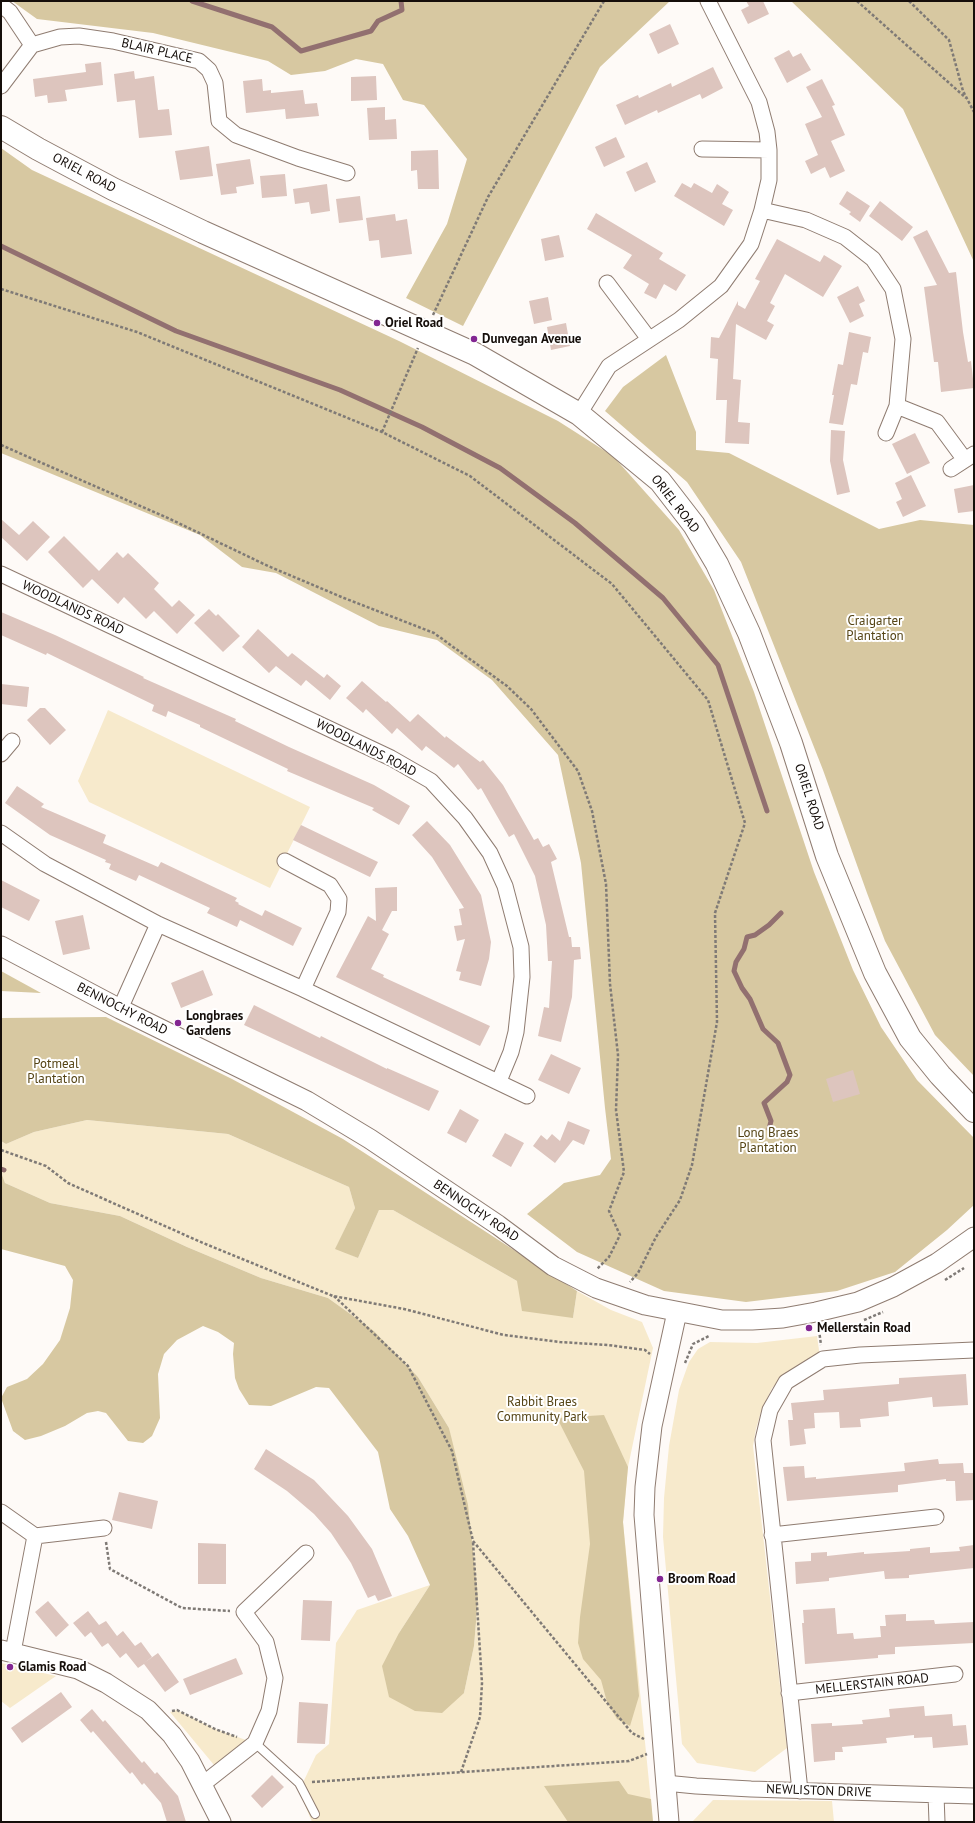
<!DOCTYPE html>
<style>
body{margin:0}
#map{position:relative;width:975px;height:1823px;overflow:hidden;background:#fefaf7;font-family:"PT Sans",sans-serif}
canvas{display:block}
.frame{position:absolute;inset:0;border:2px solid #150e0a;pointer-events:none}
</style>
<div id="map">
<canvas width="975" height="1823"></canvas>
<div class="frame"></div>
</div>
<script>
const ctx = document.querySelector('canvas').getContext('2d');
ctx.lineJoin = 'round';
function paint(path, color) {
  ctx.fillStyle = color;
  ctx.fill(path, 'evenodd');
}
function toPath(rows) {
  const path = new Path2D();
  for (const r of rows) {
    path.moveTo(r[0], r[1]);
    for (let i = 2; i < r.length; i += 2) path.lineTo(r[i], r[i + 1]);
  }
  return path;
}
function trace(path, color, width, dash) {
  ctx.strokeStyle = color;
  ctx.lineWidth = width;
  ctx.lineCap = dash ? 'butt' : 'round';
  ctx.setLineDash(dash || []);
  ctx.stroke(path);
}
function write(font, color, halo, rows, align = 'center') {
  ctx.font = font + ' "PT Sans",sans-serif';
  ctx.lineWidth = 4;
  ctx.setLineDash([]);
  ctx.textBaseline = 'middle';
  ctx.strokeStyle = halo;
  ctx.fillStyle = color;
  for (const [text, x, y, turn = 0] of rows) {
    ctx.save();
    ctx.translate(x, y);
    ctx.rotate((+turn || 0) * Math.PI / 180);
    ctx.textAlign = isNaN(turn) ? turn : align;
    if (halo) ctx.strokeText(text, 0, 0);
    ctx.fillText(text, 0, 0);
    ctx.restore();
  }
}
paint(toPath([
 [108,710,310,807,270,888,89,802,78,781],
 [87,1120,228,1134,349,1187,355,1208,336,1248,358,1258,379,1210,393,1210,517,1281,573,1318,577,1291,611,1310,642,1322,653,1348,628,1467,623,1522,653,1822,312,1822,299,1791,316,1755,329,1744,336,1643,357,1610,430,1585,399,1633,464,1693,474,1646,478,1598,449,1428,418,1377,374,1331,328,1298,261,1278,187,1247,120,1216,50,1203,5,1183,1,1172,1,1141,6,1144,34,1132],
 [817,1336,820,1357,790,1371,772,1388,761,1412,756,1429,753,1446,787,1748,755,1772,697,1763,682,1744,663,1537,664,1498,669,1446,679,1390,689,1362,698,1349,710,1342,757,1343],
 [1,1663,56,1676,10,1708,1,1701],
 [177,1710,215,1729,246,1740,228,1758,214,1765,170,1712],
 [713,1800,832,1801,834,1822,692,1822]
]), '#f7eacc');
paint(toPath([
 [12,1,670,1,600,67,463,326,406,298,447,224,467,159,424,105,403,100,383,64,356,59,325,71,291,75,268,61,153,33,37,19],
 [791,1,974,1,974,262,903,109],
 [1,148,32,170,399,341,558,421,613,456,679,530,714,590,754,692,814,872,853,970,881,1027,917,1080,974,1138,974,1205,947,1230,895,1272,837,1291,746,1302,664,1291,577,1252,527,1214,564,1183,600,1175,611,1159,605,1108,581,863,558,755,492,680,437,640,379,626,276,573,242,567,200,535,1,453],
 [666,355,696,432,696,450,729,453,879,529,920,520,974,525,974,1076,935,1035,885,941,867,893,823,770,741,562,687,482,605,411,623,387],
 [1,971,41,993,1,991],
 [106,1017,232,1079,343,1139,577,1291,573,1318,522,1311,517,1281,393,1210,379,1210,358,1258,335,1249,355,1208,349,1187,228,1134,87,1120,34,1132,6,1144,1,1141,1,1018],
 [1,1172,5,1183,50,1203,120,1216,187,1247,261,1278,328,1298,374,1331,418,1377,449,1428,468,1505,478,1598,474,1646,464,1693,442,1713,415,1711,389,1697,382,1666,399,1633,430,1585,408,1536,390,1509,378,1452,329,1388,316,1387,271,1406,249,1405,239,1389,235,1378,233,1354,234,1343,218,1332,203,1326,177,1340,164,1354,158,1374,160,1418,152,1436,143,1443,128,1441,106,1413,98,1411,87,1413,65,1426,41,1436,25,1440,13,1431,1,1398,7,1387,27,1379,43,1364,60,1340,70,1308,73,1280,65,1266,1,1249],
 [604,1415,628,1467,623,1522,639,1696,630,1726,617,1719,607,1702,601,1680,583,1659,578,1643,580,1617,590,1544,584,1471,557,1418],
 [619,1781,628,1794,651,1799,653,1822,568,1822,544,1786]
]), '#d7c8a1');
trace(toPath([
 [192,1,272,27,301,51,371,31,378,21,402,10,401,1],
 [1,246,176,331,340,390,422,427,500,468,575,523,663,598,718,665,767,811],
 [769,1129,771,1121,764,1103,787,1082,790,1075,778,1043,763,1029,750,999,742,988,734,971,736,962,744,949,747,937,755,935,769,925,781,913],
 [1,1169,4,1170]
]), '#927070', 5);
paint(toPath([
 [746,1,763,1,769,14,748,24,741,10,749,6],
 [670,24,679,44,658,54,649,34],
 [789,50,793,57,801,53,811,70,787,83,774,58],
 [101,62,103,85,65,90,67,101,48,103,47,95,35,97,33,79,86,72,85,64],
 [713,67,723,88,702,99,700,94,658,113,657,110,625,125,616,105,638,95,639,98,671,83,672,87],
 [134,71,135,79,154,76,158,110,169,109,172,135,139,138,135,100,117,102,114,74],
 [376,76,377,100,351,101,351,77],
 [262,79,263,91,271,90,271,93,303,90,305,104,317,103,319,116,286,119,285,109,246,113,243,81],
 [822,79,835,105,832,106,845,135,831,141,845,171,830,178,825,167,811,174,805,161,818,155,805,124,822,117,806,87],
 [385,107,385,120,396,119,397,139,369,140,367,108],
 [616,137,625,157,604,167,595,147],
 [209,146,213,176,180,180,175,151],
 [438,150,439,189,418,189,417,170,411,171,411,151],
 [250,159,254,184,236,187,237,193,221,195,216,164],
 [647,162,656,182,635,192,626,172],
 [285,174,287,196,262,198,260,176],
 [682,183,691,188,694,183,712,193,717,184,729,192,722,204,733,210,724,226,674,196],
 [327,184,330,211,311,214,309,202,295,204,293,189],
 [847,191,870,206,860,222,849,214,851,212,839,204],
 [360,196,363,220,339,223,336,199],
 [880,201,913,227,902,241,869,216],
 [596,213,663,253,659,259,686,275,676,291,664,284,656,299,644,293,649,284,623,268,632,255,587,229],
 [395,214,396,221,407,219,412,254,381,258,379,240,369,241,366,218],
 [927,230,949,273,956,272,963,332,968,362,971,361,974,388,941,392,938,362,934,362,924,287,937,285,913,237],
 [559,235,564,257,545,261,541,239],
 [777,239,820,262,824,255,842,266,823,297,785,274,770,303,775,306,767,321,774,325,766,340,736,324,733,379,741,380,738,422,750,423,749,444,725,443,727,400,716,400,718,359,710,358,711,337,719,338,738,301,738,305,745,309,760,281,755,279],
 [858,286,865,301,859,304,864,316,850,323,837,297],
 [548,297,552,320,534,324,529,301],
 [566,323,570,346,551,350,547,327],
 [849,332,871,337,868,353,863,352,857,385,851,384,843,425,829,423,834,395,832,395,838,364,843,365],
 [831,430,845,431,843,460,850,492,837,495,830,461],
 [915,433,930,463,907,474,892,444],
 [911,475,926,506,903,517,896,502,902,499,895,483],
 [974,485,974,511,958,513,954,489],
 [1,519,19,535,33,521,50,537,27,561,1,537],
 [64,536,99,571,117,552,123,558,128,553,159,583,154,589,172,607,179,600,195,615,177,634,154,611,146,619,124,597,118,604,92,579,83,588,48,552],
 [209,609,216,616,218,614,240,636,223,652,194,623],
 [1,612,55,635,144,677,143,678,236,719,235,721,289,747,374,785,410,806,399,825,372,810,374,808,287,771,288,769,200,727,200,725,168,711,166,717,152,711,154,705,47,653,46,655,1,635],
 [258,629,288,657,292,653,324,678,327,674,341,686,330,700,306,680,301,686,276,666,269,673,242,647],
 [362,681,386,702,387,701,410,722,418,714,445,738,446,736,480,762,483,760,503,785,534,840,538,838,543,847,549,844,557,859,551,862,569,937,571,937,572,947,580,947,581,959,574,960,572,997,561,1042,538,1036,544,1007,549,1008,552,961,548,961,546,925,535,876,514,834,509,837,481,788,478,790,458,764,454,768,426,746,422,751,397,728,392,734,366,709,363,713,346,698],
 [1,684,29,687,27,707,1,704],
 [40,708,45,708,66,730,50,745,27,720],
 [17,786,44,804,41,807,106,835,103,843,158,867,161,862,237,898,235,901,239,903,238,904,262,916,265,910,302,928,293,946,240,920,237,927,207,913,210,908,139,875,136,881,109,869,111,864,105,862,106,860,50,835,5,803],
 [427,821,450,845,481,895,491,942,489,959,481,986,459,980,461,972,456,971,465,939,457,941,454,926,462,925,459,909,464,908,432,857,412,835],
 [301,825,378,862,370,877,293,840],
 [1,880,40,900,29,921,1,907],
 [397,887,397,911,392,911,382,930,389,934,371,969,384,975,383,977,490,1026,480,1046,336,977,368,916,376,921,375,888],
 [83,915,90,949,63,955,55,921],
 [203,970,213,995,181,1008,171,983],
 [254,1005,320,1038,321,1036,387,1069,387,1068,439,1091,429,1111,244,1025],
 [551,1054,581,1068,569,1094,538,1080],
 [853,1070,860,1094,833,1102,826,1079],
 [460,1109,479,1120,466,1143,447,1133],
 [568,1121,590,1130,584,1145,573,1140,555,1163,533,1146,541,1135,547,1140,552,1134,560,1141],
 [505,1133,524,1143,511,1167,492,1156],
 [966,1374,968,1405,933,1407,932,1397,888,1402,889,1416,860,1419,861,1427,840,1428,839,1412,814,1413,815,1428,804,1429,806,1444,790,1446,788,1420,793,1420,791,1403,824,1400,823,1390,899,1384,899,1378],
 [266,1449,314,1480,348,1516,372,1549,392,1596,378,1601,375,1595,368,1598,351,1563,331,1533,314,1514,287,1491,254,1469],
 [938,1459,939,1464,963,1463,964,1473,974,1473,974,1500,956,1501,955,1481,946,1481,946,1479,898,1485,898,1492,787,1501,783,1467,804,1466,805,1478,816,1477,816,1479,905,1471,904,1463],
 [119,1492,158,1501,152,1529,112,1520],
 [198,1543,226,1544,226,1584,198,1584],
 [974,1545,974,1568,909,1575,909,1578,885,1579,884,1571,829,1578,829,1581,796,1584,795,1562,811,1561,811,1553,827,1552,827,1556,864,1552,864,1554,910,1551,910,1549,930,1547,930,1553,960,1551,959,1547],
 [303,1600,332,1601,330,1641,301,1640],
 [48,1601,69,1625,56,1637,35,1612],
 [835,1608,837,1634,853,1633,854,1639,881,1637,880,1626,886,1626,885,1615,906,1614,906,1621,934,1620,935,1624,974,1622,974,1643,895,1647,895,1654,878,1655,878,1658,805,1664,802,1623,804,1623,803,1610],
 [88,1611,99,1625,106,1621,117,1636,123,1631,135,1646,141,1642,152,1657,144,1663,158,1653,179,1682,165,1692,144,1664,138,1668,126,1653,120,1658,108,1643,102,1647,91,1632,85,1637,73,1623],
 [236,1658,243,1674,190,1695,183,1679],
 [61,1692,72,1707,22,1743,11,1728],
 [299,1702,328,1704,325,1744,297,1743],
 [924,1706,925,1716,952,1714,953,1726,966,1725,968,1745,933,1748,932,1737,914,1738,914,1735,886,1738,887,1743,842,1747,843,1752,835,1752,835,1760,814,1762,811,1724,832,1723,832,1726,863,1724,862,1720,890,1717,889,1709],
 [92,1709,103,1722,105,1720,142,1763,144,1761,155,1774,157,1772,178,1796,186,1822,167,1822,161,1803,144,1783,142,1785,132,1772,130,1774,93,1731,91,1733,80,1720],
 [272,1775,284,1787,262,1808,251,1796]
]), '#ddc5be');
const service = toPath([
 [255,1743,299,1783,315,1814]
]);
const minor = toPath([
 [1,5,10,12,32,45],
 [1,86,32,45,60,37,79,36,113,41,199,61,209,70,215,83,219,121,236,135,298,158,347,173],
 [702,149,769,150],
 [762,210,806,220,845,237,873,259,893,289,903,339,897,406,886,433],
 [607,283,649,339],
 [897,406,937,422,965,460],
 [579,414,609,366,679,320,721,286,751,244,762,210,769,180,769,150,767,132,759,102,708,1],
 [951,469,974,454],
 [1,574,391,758,431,781,465,818,490,853,505,886,521,947,522,977,516,1032,511,1052,499,1081],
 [1,754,12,741],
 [1,833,45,864,158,924,303,989,527,1096],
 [285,861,330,885,339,899,338,912,303,989],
 [120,1009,158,924],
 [1,1512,35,1536,104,1528],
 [772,1535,936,1517],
 [13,1652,35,1536],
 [789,1693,955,1674],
 [665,1783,696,1786,751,1789,974,1796],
 [203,1784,255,1743,269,1711,275,1678,266,1642,244,1612,306,1553],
 [800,1791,763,1440,770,1410,786,1382,823,1359,860,1355,974,1350],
 [936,1795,937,1822]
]);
const tertiary = toPath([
 [1,946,120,1009,307,1101,370,1139,498,1225,553,1266,596,1288,645,1305,722,1320,752,1320,783,1318,816,1312,858,1302,893,1287,937,1263,974,1237],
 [1,1650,78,1669,106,1683,148,1710,172,1735,190,1761,221,1822],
 [669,1822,644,1515,645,1487,652,1426,677,1312]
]);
const primary = toPath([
 [1,127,38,149,113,189,203,232,475,354,579,414,660,481,694,525,717,564,749,633,791,743,827,856,875,973,910,1038,940,1075,974,1111]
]);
trace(service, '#8f7c71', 10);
trace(minor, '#8f7c71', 17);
trace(tertiary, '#8f7c71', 21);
trace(primary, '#8f7c71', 24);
trace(toPath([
 [857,1,966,98],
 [909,1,949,40,963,91,974,112],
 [1,289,137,332,382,432,470,476,612,584,708,700,745,823,715,913,717,1022,692,1165,680,1200,656,1237,638,1273,630,1282],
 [433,315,488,197,604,1],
 [382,432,418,348],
 [1,445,170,519,268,566,344,598,434,633,507,686,531,709,578,771,592,811,606,884,610,984,618,1055,616,1110,624,1172,609,1211,620,1235,609,1257,597,1269],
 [1,1150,46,1166,68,1183,203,1243,333,1296,404,1309,504,1335,560,1342,608,1345,645,1350,650,1354],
 [945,1280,964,1268],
 [334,1296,408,1366,452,1451,473,1541,632,1733,644,1739],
 [864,1320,883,1312],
 [819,1330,821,1345],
 [685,1363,693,1344,709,1336],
 [106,1542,110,1569,182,1608,230,1611],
 [172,1711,177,1710,215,1729,237,1737],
 [461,1772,480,1717,482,1683,473,1542],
 [312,1782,629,1761,647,1754]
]), '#7f7a76', 2.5, [3, 2]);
trace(service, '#fff', 8);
trace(minor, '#fff', 15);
trace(tertiary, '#fff', 19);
trace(primary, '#fff', 22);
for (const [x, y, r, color] of [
 [377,323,4,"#832692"],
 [474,339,4,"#832692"],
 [178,1023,4,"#832692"],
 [809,1328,4,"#832692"],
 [660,1579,4,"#832692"],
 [10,1667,4,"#832692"]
]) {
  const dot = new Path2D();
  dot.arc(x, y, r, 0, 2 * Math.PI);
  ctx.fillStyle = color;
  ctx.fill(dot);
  trace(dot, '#fff', 1.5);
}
write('13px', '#150e0a', '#fff', [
 ["BLAIR PLACE",157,51,13],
 ["ORIEL ROAD",84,173,28],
 ["ORIEL ROAD",675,504,52],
 ["WOODLANDS ROAD",73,608,25],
 ["WOODLANDS ROAD",366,748,27],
 ["ORIEL ROAD",809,797,72],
 ["BENNOCHY ROAD",122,1009,27],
 ["BENNOCHY ROAD",476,1211,34],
 ["MELLERSTAIN ROAD",872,1684,-6],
 ["NEWLISTON DRIVE",819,1791,2]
]);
write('bold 13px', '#150e0a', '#fff', [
 ["Oriel Road",385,323],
 ["Dunvegan Avenue",482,339],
 ["Longbraes",186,1016],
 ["Gardens",186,1031],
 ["Mellerstain Road",817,1328],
 ["Broom Road",668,1579],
 ["Glamis Road",18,1667]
], 'left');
write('13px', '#554415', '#fff', [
 ["Craigarter",875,621],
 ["Plantation",875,636],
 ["Potmeal",56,1064],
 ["Plantation",56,1079],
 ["Long Braes",768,1133],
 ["Plantation",768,1148],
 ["Rabbit Braes",542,1402],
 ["Community Park",542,1417]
]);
</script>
